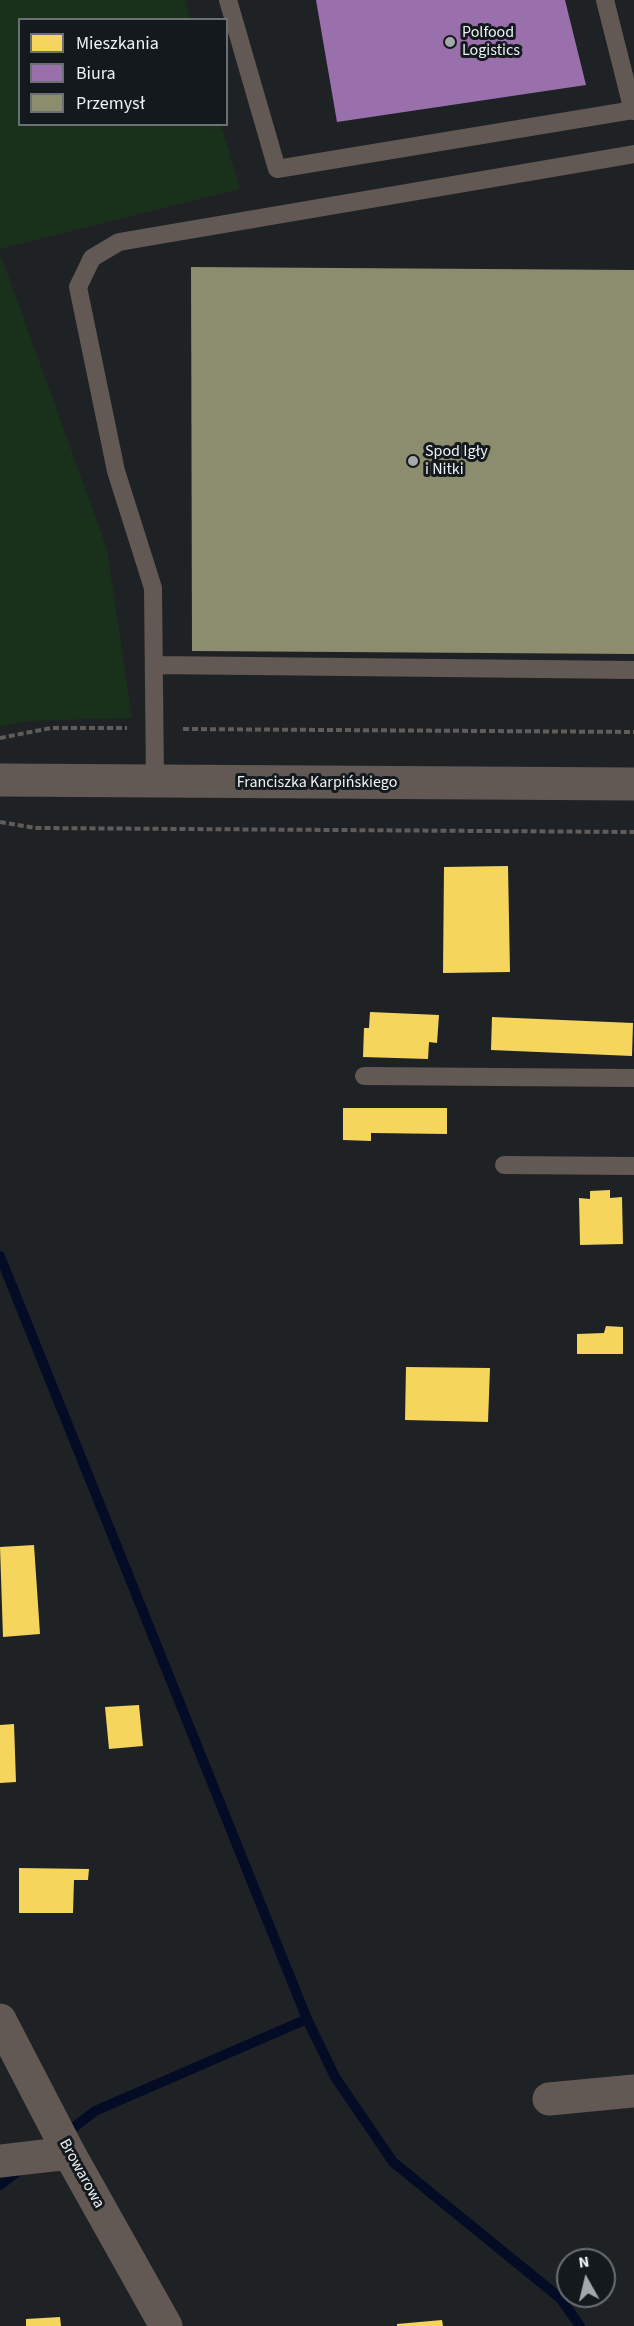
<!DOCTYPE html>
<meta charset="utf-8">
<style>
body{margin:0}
#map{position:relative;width:634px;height:2326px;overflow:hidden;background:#1f2225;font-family:"Source Sans 3",sans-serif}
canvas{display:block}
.legend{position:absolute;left:18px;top:18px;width:210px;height:108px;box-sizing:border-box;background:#14191d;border:2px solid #6b7073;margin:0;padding:8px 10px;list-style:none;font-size:18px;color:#eef2f5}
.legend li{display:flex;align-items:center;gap:12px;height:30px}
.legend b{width:30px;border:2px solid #6b7073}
.north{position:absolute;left:556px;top:2248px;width:60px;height:60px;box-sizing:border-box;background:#14191d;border:2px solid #6b7073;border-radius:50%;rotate:352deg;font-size:16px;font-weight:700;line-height:24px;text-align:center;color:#eef2f5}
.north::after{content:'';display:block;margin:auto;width:21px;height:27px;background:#a6a9ac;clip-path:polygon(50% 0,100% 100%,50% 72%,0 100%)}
</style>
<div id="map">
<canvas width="634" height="2326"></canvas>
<ul class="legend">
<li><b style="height:16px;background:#f6d55c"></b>Mieszkania</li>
<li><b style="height:16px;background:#9970ab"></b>Biura</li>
<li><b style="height:16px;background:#8c8c6e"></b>Przemysł</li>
</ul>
<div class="north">N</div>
</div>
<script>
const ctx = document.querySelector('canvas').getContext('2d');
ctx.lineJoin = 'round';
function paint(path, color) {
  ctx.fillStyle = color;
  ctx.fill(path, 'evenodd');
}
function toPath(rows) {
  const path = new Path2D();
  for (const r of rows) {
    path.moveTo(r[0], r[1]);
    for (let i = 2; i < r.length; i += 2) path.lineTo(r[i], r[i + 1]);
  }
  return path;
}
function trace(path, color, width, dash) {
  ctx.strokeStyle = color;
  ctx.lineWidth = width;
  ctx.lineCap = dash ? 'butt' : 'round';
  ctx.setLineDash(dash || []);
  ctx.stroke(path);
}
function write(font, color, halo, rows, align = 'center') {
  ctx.font = font + ' "Source Sans 3",sans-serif';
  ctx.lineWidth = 6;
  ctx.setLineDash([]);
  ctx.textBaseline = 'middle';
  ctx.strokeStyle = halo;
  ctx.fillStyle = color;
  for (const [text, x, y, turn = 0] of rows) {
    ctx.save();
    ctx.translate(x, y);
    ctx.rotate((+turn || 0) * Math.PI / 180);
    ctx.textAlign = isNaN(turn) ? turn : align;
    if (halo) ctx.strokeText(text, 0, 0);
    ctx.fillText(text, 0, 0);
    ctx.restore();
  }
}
paint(toPath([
 [0,0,185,0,190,19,20,20,20,124,221,125,240,189,0,249],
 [0,253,107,549,132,718,28,721,0,727]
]), '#19311a');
paint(toPath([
 [508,866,510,972,443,973,444,867],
 [370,1012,439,1015,437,1043,429,1042,428,1059,363,1057,364,1028,369,1028],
 [492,1017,633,1023,632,1056,491,1050],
 [343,1108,447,1108,447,1134,371,1133,371,1141,343,1140],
 [610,1190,610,1198,622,1197,623,1244,580,1245,579,1198,590,1199,590,1191],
 [606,1326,623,1327,623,1354,577,1354,577,1334,604,1333],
 [406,1367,490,1368,488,1422,405,1420],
 [34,1545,40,1634,3,1637,0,1547],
 [139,1705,143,1746,109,1749,105,1707],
 [14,1724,16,1782,0,1783,0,1725],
 [19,1868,89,1869,88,1880,74,1880,73,1913,19,1913],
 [60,2317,61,2326,26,2326,26,2319],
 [442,2320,443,2326,397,2326,397,2324]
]), '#f6d55c');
paint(toPath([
 [316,0,565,0,586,85,337,122]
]), '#9970ab');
paint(toPath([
 [191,267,634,270,634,654,192,651]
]), '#8c8c6e');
trace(toPath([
 [0,1256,307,2019,335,2077,393,2162,560,2298,580,2326],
 [64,2135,95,2111,307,2019],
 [0,2185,21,2169]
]), '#040b24', 10);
trace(toPath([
 [183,729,634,732],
 [0,738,51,728,127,728],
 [0,822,35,828,634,832]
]), '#605c5a', 4, [6, 3]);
trace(toPath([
 [228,0,277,169,634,110],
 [605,0,633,111],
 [154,665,634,670],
 [155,782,153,588,116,471,78,287,92,258,119,242,634,154],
 [364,1076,634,1078],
 [504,1165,634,1166]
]), '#625954', 18);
trace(toPath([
 [0,780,634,784],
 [0,2020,69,2153,166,2326],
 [549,2099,634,2091],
 [0,2161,69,2153]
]), '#625954', 33);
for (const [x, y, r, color] of [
 [450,42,6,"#a6a9ac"],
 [413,461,6,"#a6a9ac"]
]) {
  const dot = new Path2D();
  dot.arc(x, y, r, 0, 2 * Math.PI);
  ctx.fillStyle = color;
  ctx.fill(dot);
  trace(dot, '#14191d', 2);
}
write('16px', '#eef2f5', '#14191d', [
 ["Polfood",462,33],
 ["Logistics",462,51],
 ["Spod Igły",425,452],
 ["i Nitki",425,470]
], 'left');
write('16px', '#eef2f5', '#14191d', [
 ["Franciszka Karpińskiego",317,783],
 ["Browarowa",81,2174,61]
]);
</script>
